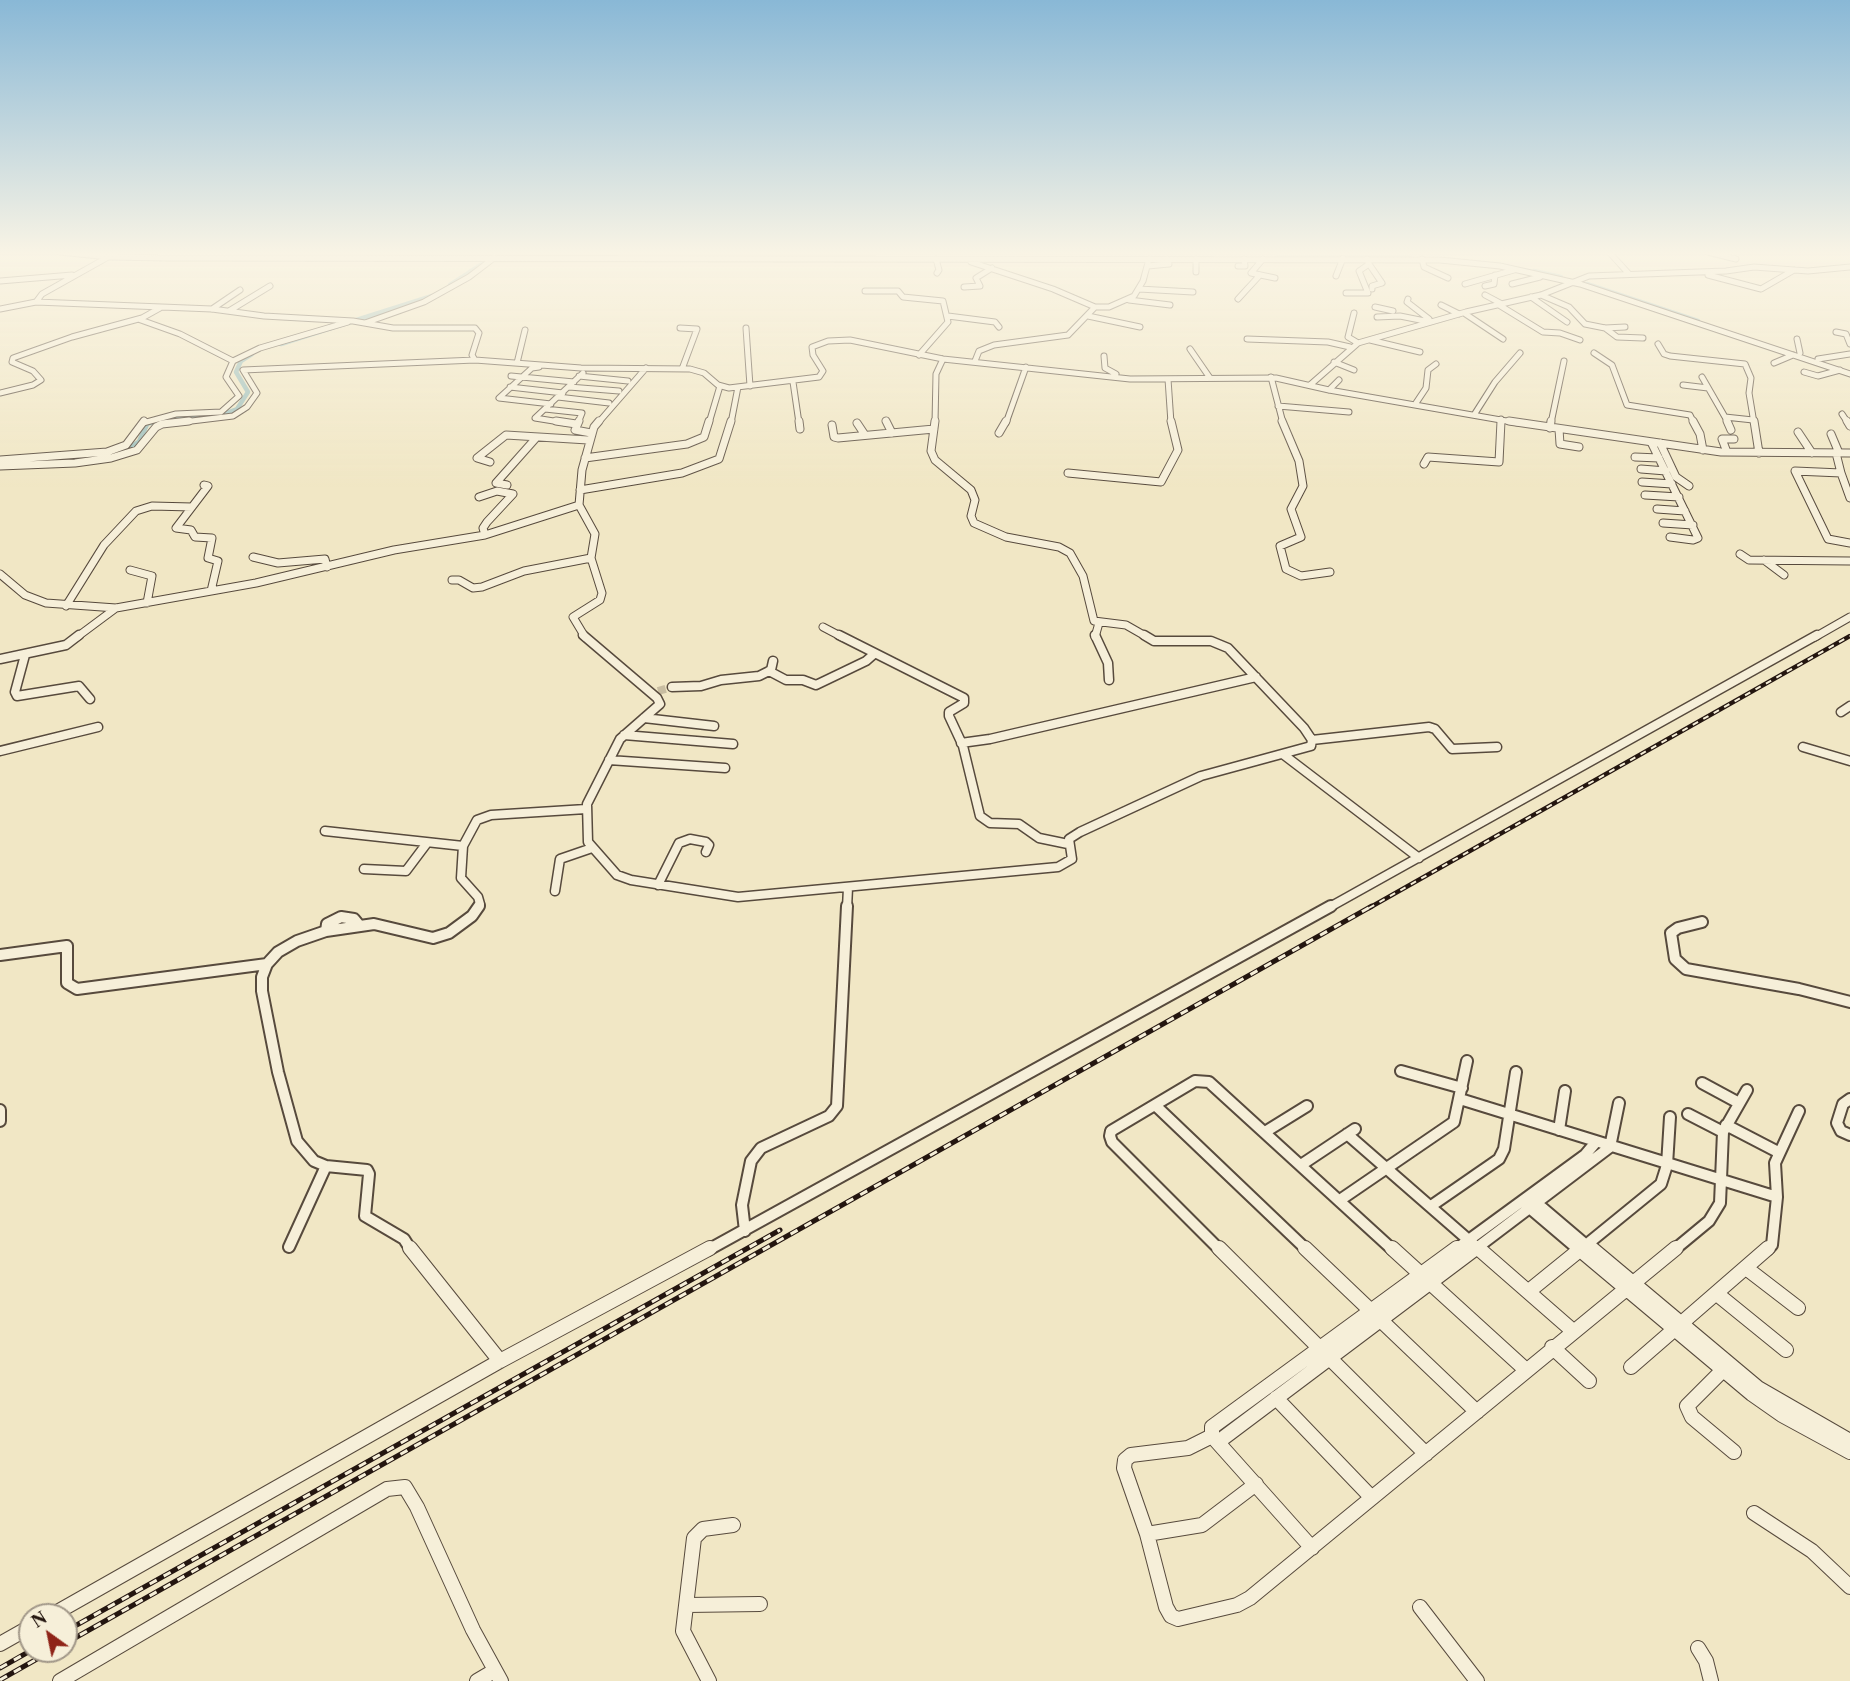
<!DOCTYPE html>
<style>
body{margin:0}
#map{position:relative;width:1850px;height:1681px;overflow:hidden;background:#f1e7c5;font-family:"Libre Caslon Text",serif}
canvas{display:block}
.north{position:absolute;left:18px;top:1603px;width:60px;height:60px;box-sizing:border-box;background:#f6efd9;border:2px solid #a29889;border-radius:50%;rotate:327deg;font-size:16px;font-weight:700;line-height:24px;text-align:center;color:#241610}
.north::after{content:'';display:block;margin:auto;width:21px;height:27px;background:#8f2418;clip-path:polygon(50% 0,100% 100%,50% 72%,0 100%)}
</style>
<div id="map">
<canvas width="1850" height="1681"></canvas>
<div class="north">N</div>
</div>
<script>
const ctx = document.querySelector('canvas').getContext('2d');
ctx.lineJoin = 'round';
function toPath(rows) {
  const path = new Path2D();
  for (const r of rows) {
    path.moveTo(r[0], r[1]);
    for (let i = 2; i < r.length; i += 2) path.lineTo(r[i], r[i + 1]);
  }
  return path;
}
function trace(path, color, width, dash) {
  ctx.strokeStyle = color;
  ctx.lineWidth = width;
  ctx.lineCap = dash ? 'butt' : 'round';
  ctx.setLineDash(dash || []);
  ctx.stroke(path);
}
trace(toPath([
 [1277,257,1409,257],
 [1534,271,1561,277],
 [1587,284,1698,321],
 [450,285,485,262],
 [281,344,432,296],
 [151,423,161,419,224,414,237,409,248,392,236,372,241,361,252,354]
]), '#9cbebb', 4.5);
trace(toPath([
 [61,461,126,450,139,442,147,424,155,421]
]), '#9cbebb', 5);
trace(toPath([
 [658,691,672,687]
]), '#c8bda1', 8, [8, 4.5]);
const minorFar4 = toPath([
 [60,252,109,257,166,258,1440,260,1500,266,1580,284,1850,374],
 [117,252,42,294,36,302,212,309,264,316,353,321,393,328,475,328,479,333,472,355,475,360,581,368,690,369,704,373,718,385,729,388,819,377,823,371,813,355,812,347,828,341,850,340,943,359,1130,379,1276,378,1329,390,1518,423],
 [1609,252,1629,274],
 [1708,252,1736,259],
 [936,259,939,270,937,273],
 [1196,259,1196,272],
 [1263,259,1251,273,1275,278],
 [1422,259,1424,267,1448,278],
 [971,262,1053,289,1095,307,1068,335,994,345,979,351,975,361],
 [1369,264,1382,283,1372,286,1372,289],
 [1148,266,1169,264,1167,259],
 [1238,266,1245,266,1244,259],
 [1708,275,1761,289,1794,270],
 [1336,276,1343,258],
 [0,281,72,275],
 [1465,284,1514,270],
 [1512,284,1540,277],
 [1485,286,1494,284,1495,275],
 [964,287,980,286,976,278,992,268],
 [1249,287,1260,275],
 [1139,289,1193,292],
 [865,291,898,291,903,297,943,301,948,322,919,355],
 [1346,293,1368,293,1359,271,1369,264,1367,259],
 [1485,295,1502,304],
 [1541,295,1569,307,1585,324,1605,328,1625,327],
 [1531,297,1567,322],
 [1238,299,1248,288],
 [1408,299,1407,302,1429,319],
 [1129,300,1170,305],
 [1441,305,1459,314],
 [1499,305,1543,332,1560,333,1580,340],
 [1095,307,1109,307,1134,296,1143,281,1149,259],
 [1375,307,1393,311],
 [0,309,36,302],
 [212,309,240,290],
 [229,311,270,286],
 [1354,313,1348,337,1358,343],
 [1464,313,1503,339],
 [948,316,995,322,999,327],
 [1088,316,1140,327],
 [1377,317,1400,316,1430,322],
 [138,319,180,334,233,361],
 [365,323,424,302,469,277,494,258],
 [680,328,697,329,682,369],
 [746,328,750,386],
 [1605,328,1617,337,1643,338],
 [1836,332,1846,334,1850,344],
 [1247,339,1328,342,1350,347],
 [1797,339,1800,353],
 [1370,340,1420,352],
 [1658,344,1664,354,1670,356,1745,364,1751,378,1749,393,1754,423],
 [1190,349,1210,378],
 [1594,353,1612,365,1627,405,1690,415,1694,423],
 [1104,356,1105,368,1116,374],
 [1818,359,1850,354],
 [1334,362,1354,370],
 [517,363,525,330],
 [1774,363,1793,355],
 [539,367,532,368,499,398,551,404],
 [1804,372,1818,376,1840,370],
 [511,376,574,382],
 [579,376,628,381],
 [1271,377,1283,423],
 [1702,377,1725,417,1753,420],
 [1168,379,1171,423],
 [793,382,799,423],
 [1310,385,1358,343,1466,312,1541,295,1589,276,1726,271,1754,267,1808,271,1850,267],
 [1683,385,1708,388],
 [510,387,563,393],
 [569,387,619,391],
 [1329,390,1339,380],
 [0,393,33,385,41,380,33,371,12,362,13,358,72,337,142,318,160,308],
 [558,397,609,403],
 [1416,403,1426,388,1428,370,1436,364],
 [1278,406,1349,412],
 [545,409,582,413,578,423],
 [1842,414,1848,423],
 [1474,415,1495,382,1520,353],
 [1725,417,1728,423],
 [143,423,176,414,221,412,239,396,226,377,233,361,260,348,348,322],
 [175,423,233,416,247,407,257,393,243,370,475,360],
 [566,423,535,418,583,373],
 [598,423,646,368],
 [709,423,720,386],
 [731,423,738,387],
 [935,423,936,374,943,359],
 [1006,423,1026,367],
 [1501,423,1501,419],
 [1551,423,1564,361]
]);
const minorFar3 = toPath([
 [556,421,576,424],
 [579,421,575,430,591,433],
 [799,421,800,429],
 [886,421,892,433],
 [935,421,931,451,935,460,971,490,975,500,971,516,974,523,1006,537,1059,547,1070,553,1083,576,1094,621,1126,625,1147,637],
 [1282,421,1299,461,1303,486,1291,509,1301,537,1280,546,1286,569,1301,576,1330,572],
 [1509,421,1721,452,1850,453],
 [1693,421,1700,434,1703,450],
 [1727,421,1731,430],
 [1754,421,1759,453],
 [1847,421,1850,426],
 [857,423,865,435],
 [832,425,834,437,838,438,934,429],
 [1550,428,1551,421],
 [1559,429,1560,444,1579,447],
 [1798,432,1812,453],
 [999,433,1006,421],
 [1831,434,1839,453],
 [1651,442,1698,538,1693,540,1670,537],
 [1660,443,1676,477,1689,486],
 [1727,452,1722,439,1734,439],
 [1836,453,1841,473,1795,471,1828,539,1850,543],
 [1635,457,1659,458],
 [585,458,687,444,704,437,709,421],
 [0,460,107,452,126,445,144,421],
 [490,462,477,458,506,435,588,440],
 [1424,464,1428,457,1499,462,1501,421],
 [0,466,75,463,111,458,137,450,156,427,162,424,189,421],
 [1641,469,1666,471],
 [1068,473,1161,482,1178,450,1171,421],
 [1841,473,1850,498],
 [1642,482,1672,484],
 [507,485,496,483,536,438],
 [580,490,682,473,719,459,731,421],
 [1645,495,1679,497],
 [479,497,497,491,513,494,487,522,483,528,485,535],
 [192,507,176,528,191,530,195,537,212,538,208,558,218,561,211,591],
 [1657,509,1685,511],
 [1663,523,1693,525],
 [1740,554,1749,560,1850,561],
 [253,557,278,563,325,559,327,567],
 [1764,560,1784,575],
 [130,570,152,576,147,603],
 [0,574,25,595,46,603,116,608,256,583,394,550,485,535,579,505],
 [452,580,459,580,473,588,482,587,524,571,591,558],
 [66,606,104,545,136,511,152,506,192,507,208,486,204,485],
 [823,627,842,637],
 [77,637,116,608],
 [585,637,573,617,600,600,602,593,591,558,595,534,579,505,582,470,594,427,599,421],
 [1095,637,1099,623],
 [1815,637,1850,617]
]);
const minorFar2 = toPath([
 [583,635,657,698,660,704,620,739,587,804,588,842,617,875,631,880,738,897,1058,867,1072,859,1069,839,1080,832,1201,776,1311,746,1312,740,1304,728,1228,648,1211,641,1154,641,1144,635],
 [839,635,964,698,964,703,949,712,949,716,963,746,980,816,990,823,1019,824,1039,838,1068,844],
 [1095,635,1108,663,1109,680],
 [25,655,15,692,17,696,79,686,90,699],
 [0,659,66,645,79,635],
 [769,671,786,680,803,680,816,685,866,661,874,654],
 [672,687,701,686,721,680,759,676,771,670,773,661],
 [1841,712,1850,706],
 [644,718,714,726],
 [624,735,733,744],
 [1312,740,1429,727,1435,729,1452,749,1497,747],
 [961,743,990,739,1256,677],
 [1803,747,1850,761],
 [0,751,98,727],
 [1284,755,1419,858],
 [609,760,725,768],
 [325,831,463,846],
 [364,869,406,871,427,843],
 [658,885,679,843,690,839,706,842,709,845,706,852],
 [555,891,560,859,592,848],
 [478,908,480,904,478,897,461,878,463,846,477,820,491,815,586,809],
 [847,908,848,888],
 [1328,908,1817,635]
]);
const minorFar1 = toPath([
 [1702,922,1678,928,1671,933,1675,959,1686,969,1799,989,1850,1002],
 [326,931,327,924,341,917,354,919,359,925],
 [0,955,67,946,67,983,77,989,267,964],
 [1401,1071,1462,1088],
 [1702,1083,1739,1103],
 [1460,1099,1777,1197],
 [1850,1099,1843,1104,1837,1123,1841,1131,1850,1135],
 [1155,1105,1307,1250],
 [0,1110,0,1121],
 [1688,1114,1723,1132],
 [1726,1125,1778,1152],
 [1559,1130,1565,1091],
 [1265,1132,1307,1106],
 [1347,1134,1480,1250],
 [1301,1165,1355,1129],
 [1532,1199,1592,1250],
 [1340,1200,1454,1122,1467,1061],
 [1526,1205,1579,1250],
 [1431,1206,1499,1159,1504,1149,1516,1072],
 [745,1231,742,1205,751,1161,761,1148,829,1116,837,1106,847,906],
 [289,1247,326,1166],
 [411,1250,404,1239,365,1216,369,1174,367,1170,326,1166,314,1161,297,1141,278,1072,262,991,262,977,267,964,278,952,297,941,326,931,374,924,433,938,449,933,472,916,479,906],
 [708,1250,1331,906],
 [1220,1250,1112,1142,1110,1136,1111,1131,1195,1081,1209,1082,1393,1250],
 [1455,1250,1585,1155,1596,1142],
 [1474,1250,1610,1147,1619,1103],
 [1580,1250,1661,1184,1667,1165,1670,1117],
 [1674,1250,1709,1221,1720,1203,1723,1132,1747,1090],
 [1767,1250,1772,1245,1777,1197,1775,1163,1799,1111]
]);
const minor = toPath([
 [410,1248,500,1361],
 [1219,1248,1426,1454],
 [1305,1248,1477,1412],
 [1392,1248,1526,1370],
 [1478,1248,1573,1331],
 [1578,1248,1752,1394,1782,1415,1850,1452],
 [1591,1248,1758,1388,1850,1441],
 [1746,1268,1798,1308],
 [1529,1291,1582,1248],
 [1717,1294,1786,1350],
 [1552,1347,1589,1381],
 [1631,1367,1768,1248],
 [1723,1370,1687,1406,1692,1417,1734,1452],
 [1276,1398,1372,1498],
 [1212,1436,1188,1448,1131,1455,1125,1460,1124,1468,1147,1534,1166,1607,1171,1616,1178,1619,1237,1605,1250,1598,1676,1248],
 [1218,1442,1476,1248],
 [1754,1513,1812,1551,1850,1587],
 [1147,1534,1202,1525,1256,1484],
 [1312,1548,1212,1436,1212,1427,1457,1248],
 [687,1605,760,1604],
 [1420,1607,1477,1681],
 [52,1615,500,1361,710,1248],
 [0,1644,30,1627],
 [1698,1648,1706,1661,1711,1681],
 [60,1681,387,1489,405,1487,417,1507,473,1630,501,1681],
 [477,1681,494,1671],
 [709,1681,683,1631,694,1538,703,1529,733,1525]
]);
trace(minorFar4, '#574a3d', 7);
trace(minorFar3, '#574a3d', 9);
trace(minorFar2, '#574a3d', 11);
trace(minorFar1, '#574a3d', 14);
trace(minor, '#574a3d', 16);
trace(minorFar4, '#f6efd9', 5);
trace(minorFar3, '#f6efd9', 7);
trace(minorFar2, '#f6efd9', 8);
trace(minorFar1, '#f6efd9', 10);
trace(minor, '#f6efd9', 14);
const railFar1 = toPath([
 [1369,908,1850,636]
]);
const rail = toPath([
 [66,1631,780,1230],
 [66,1643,1372,906],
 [0,1668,30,1651],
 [0,1680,51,1651]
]);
trace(railFar1, '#241610', 4.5);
trace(rail, '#241610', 5);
trace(railFar1, '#f6efd9', 2, [6]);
trace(rail, '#f6efd9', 3, [8]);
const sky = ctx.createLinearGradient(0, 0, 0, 487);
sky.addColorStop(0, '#89b8d6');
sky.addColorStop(0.52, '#f9f4e5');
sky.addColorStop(1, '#f9f4e500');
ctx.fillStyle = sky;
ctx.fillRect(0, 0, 1850, 487);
</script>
